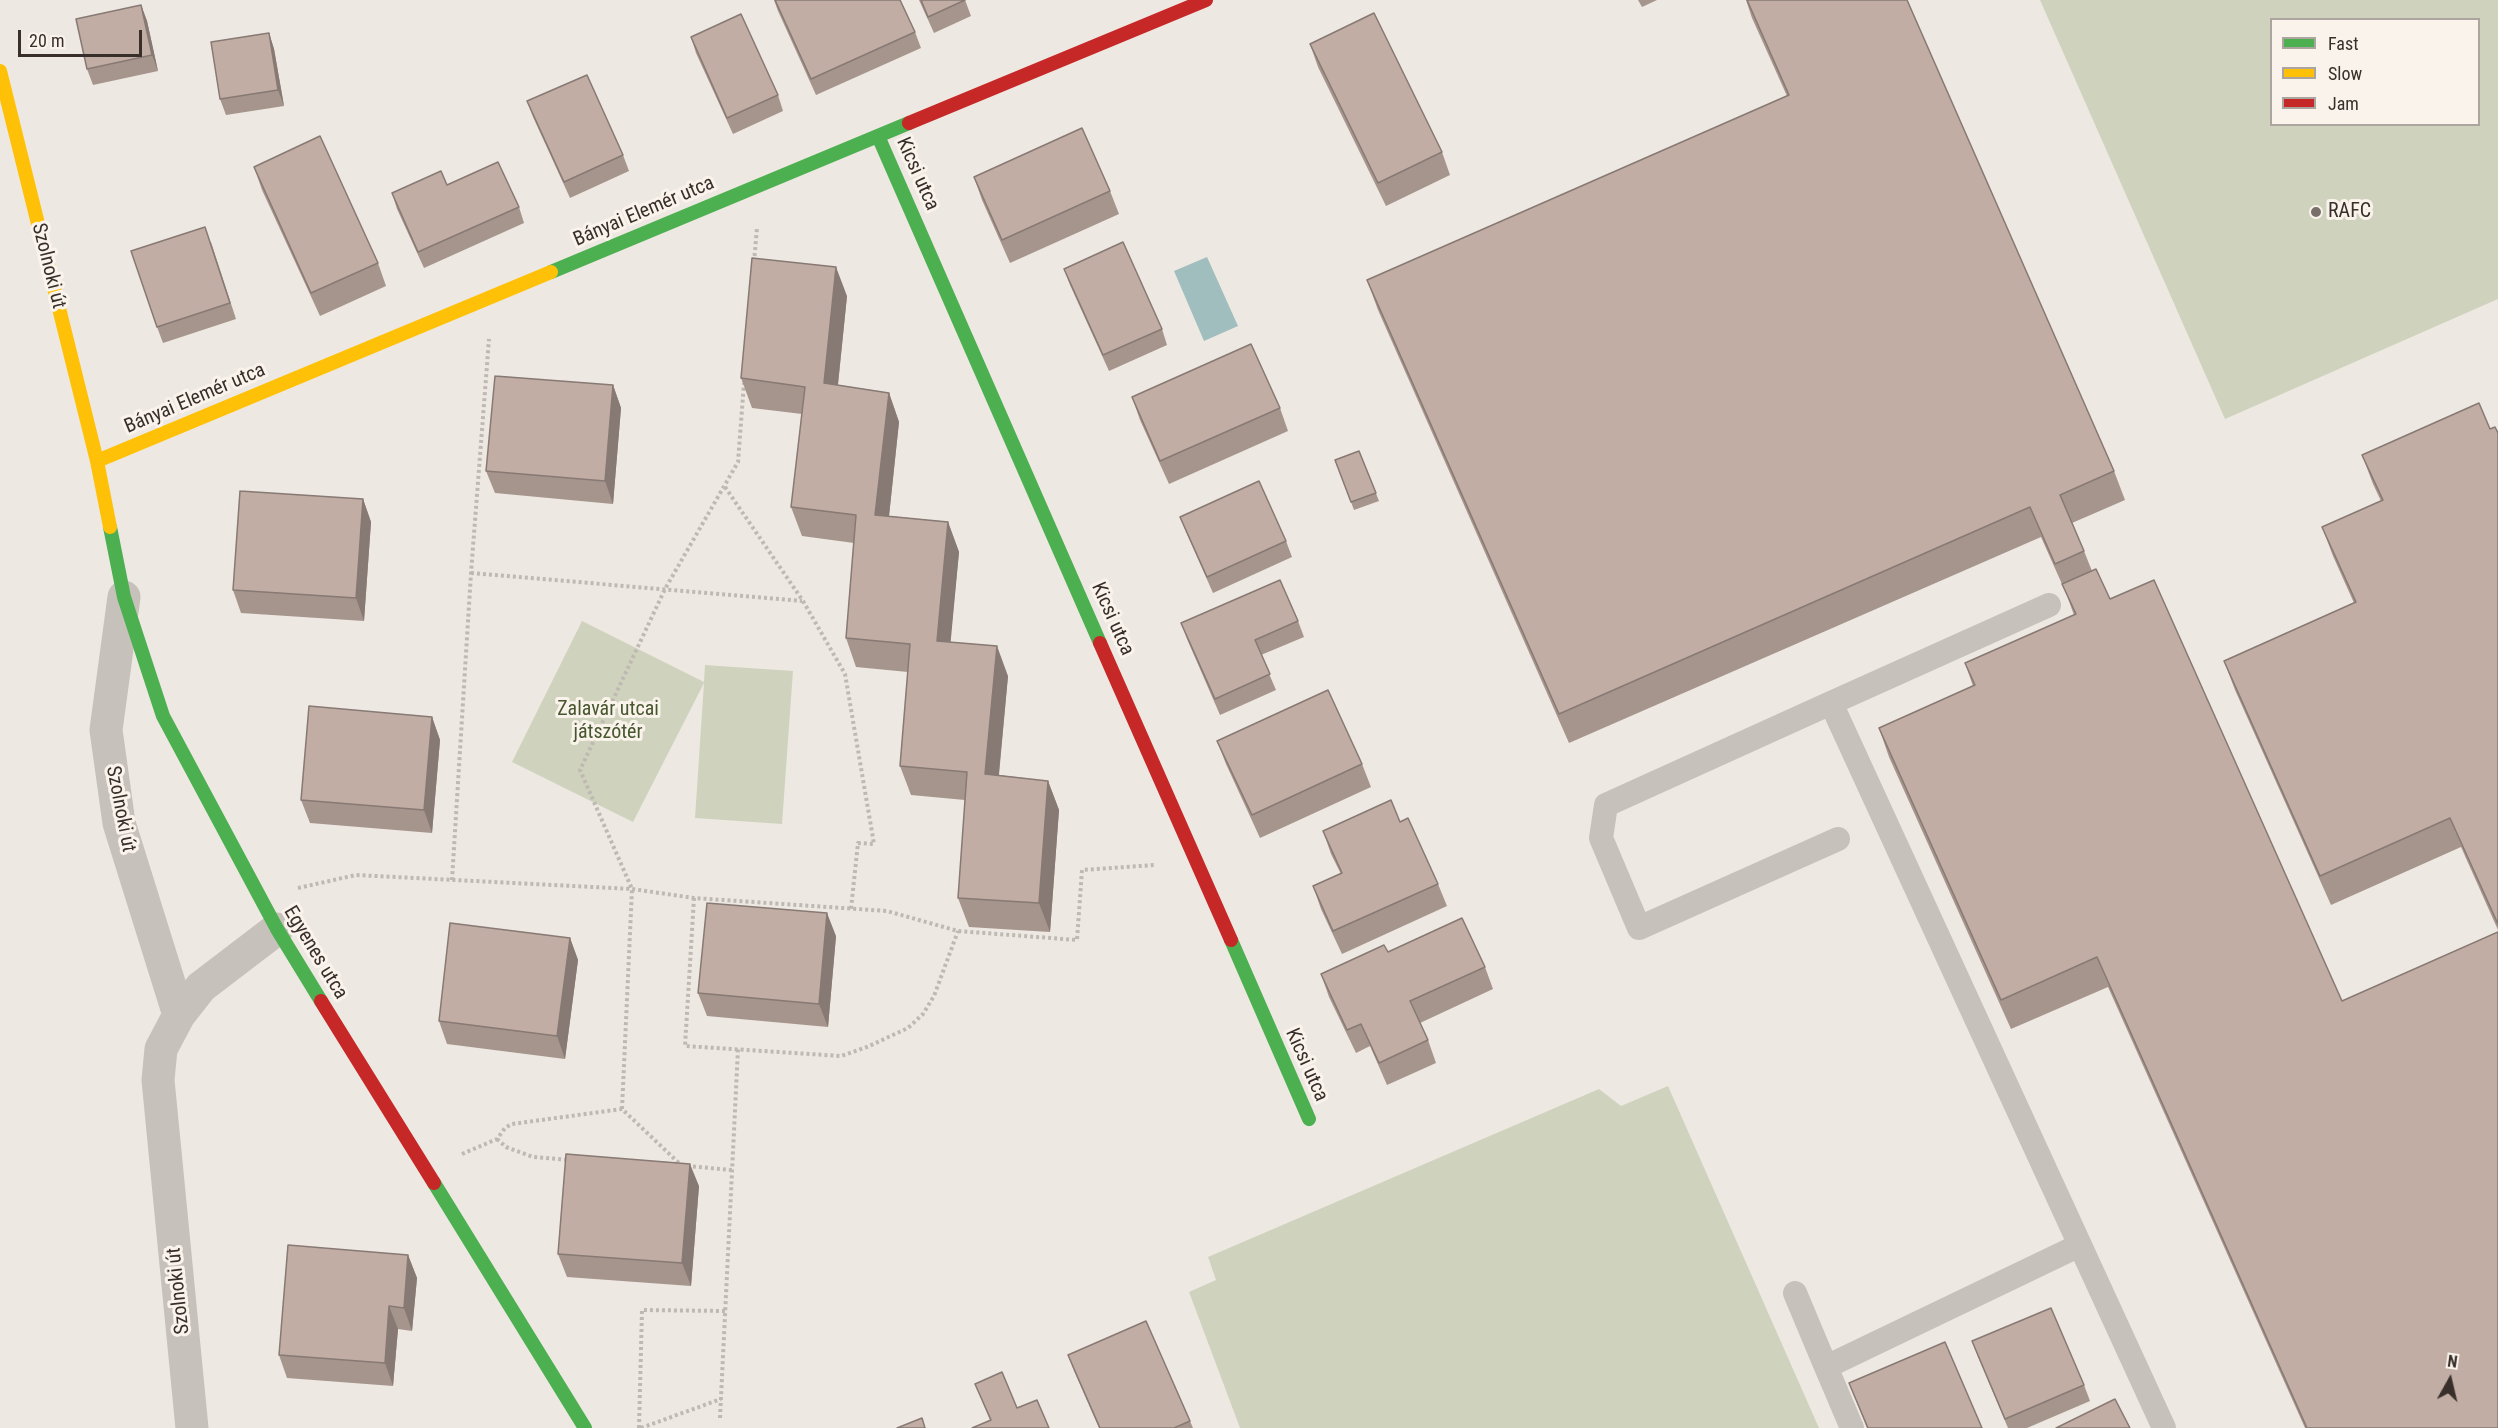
<!DOCTYPE html>
<meta charset="utf-8">
<style>
body{margin:0}
#map{position:relative;width:2498px;height:1428px;overflow:hidden;background:#eee8e2;font-family:"Roboto Condensed",sans-serif}
canvas{display:block}
.legend{position:absolute;left:2270px;top:18px;width:210px;height:108px;box-sizing:border-box;background:#faf3eb;border:2px solid #aca49e;margin:0;padding:8px 10px;list-style:none;font-size:18px;color:#382e2a}
.legend li{display:flex;align-items:center;gap:12px;height:30px}
.legend b{width:30px;border:2px solid #aca49e}
.north{position:absolute;left:2420px;top:1350px;width:60px;height:60px;-webkit-text-stroke:4px #faf3eb;paint-order:stroke;rotate:8deg;font-size:16px;font-weight:700;line-height:24px;text-align:center;color:#382e2a}
.north::after{content:'';display:block;margin:auto;width:21px;height:27px;background:#382e2a;clip-path:polygon(50% 0,100% 100%,50% 72%,0 100%)}
.scale{position:absolute;left:18px;top:30px;width:124px;height:27px;box-sizing:border-box;border:3px solid #382e2a;border-top:0;padding-left:8px;font-size:18px;line-height:21px;white-space:nowrap;color:#382e2a;-webkit-text-stroke:4px #faf3eb;paint-order:stroke}
</style>
<div id="map">
<canvas width="2498" height="1428"></canvas>
<ul class="legend">
<li><b style="height:8px;background:#4caf50"></b>Fast</li>
<li><b style="height:8px;background:#ffc107"></b>Slow</li>
<li><b style="height:8px;background:#c62828"></b>Jam</li>
</ul>
<div class="north">N</div>
<div class="scale">20 m</div>
</div>
<script>
const ctx = document.querySelector('canvas').getContext('2d');
ctx.lineJoin = 'round';
function paint(path, color) {
  ctx.fillStyle = color;
  ctx.fill(path, 'evenodd');
}
function toPath(rows) {
  const path = new Path2D();
  for (const r of rows) {
    path.moveTo(r[0], r[1]);
    for (let i = 2; i < r.length; i += 2) path.lineTo(r[i], r[i + 1]);
  }
  return path;
}
function trace(path, color, width, dash) {
  ctx.strokeStyle = color;
  ctx.lineWidth = width;
  ctx.lineCap = dash ? 'butt' : 'round';
  ctx.setLineDash(dash || []);
  ctx.stroke(path);
}
function write(font, color, halo, rows, align = 'center') {
  ctx.font = font + ' "Roboto Condensed",sans-serif';
  ctx.lineWidth = 6;
  ctx.setLineDash([]);
  ctx.textBaseline = 'middle';
  ctx.strokeStyle = halo;
  ctx.fillStyle = color;
  for (const [text, x, y, turn = 0] of rows) {
    ctx.save();
    ctx.translate(x, y);
    ctx.rotate((+turn || 0) * Math.PI / 180);
    ctx.textAlign = isNaN(turn) ? turn : align;
    if (halo) ctx.strokeText(text, 0, 0);
    ctx.fillText(text, 0, 0);
    ctx.restore();
  }
}
paint(toPath([
 [2040,0,2498,0,2498,299,2225,419],
 [2272,20,2478,20,2478,124,2272,124],
 [582,621,704,682,705,665,793,671,782,824,695,818,704,683,633,822,512,762],
 [1668,1086,1819,1428,1240,1428,1189,1292,1216,1280,1208,1257,1599,1089,1621,1106]
]), '#cfd3bd');
paint(toPath([
 [1207,257,1238,326,1204,341,1174,271]
]), '#a0bebe');
trace(toPath([
 [754,262,757,228],
 [725,487,803,601,845,674,874,844,858,843,851,909],
 [471,573,802,601],
 [452,880,471,573,489,339],
 [298,888,356,875,632,889,694,898,887,911,958,931,1077,940,1082,870,1155,865],
 [694,898,685,1046,841,1056,867,1047,908,1028,923,1014,934,996,958,931],
 [622,1109,632,889,580,770,665,589,738,462,744,383],
 [497,1139,506,1147,533,1157,569,1160],
 [462,1154,497,1139,505,1128,512,1124,622,1109,682,1166],
 [687,1166,732,1170],
 [720,1418,738,1049],
 [639,1428,642,1310,725,1311],
 [641,1428,721,1399]
]), '#bfb9b4', 4, [3, 3]);
trace(toPath([
 [1831,703,2049,605],
 [1838,839,1639,928,1601,838,1606,805,1831,703,2164,1428],
 [1795,1293,1826,1367,2080,1245],
 [1826,1367,1852,1428]
]), '#c7c1bb', 24);
trace(toPath([
 [124,597,106,730,119,823,179,1015],
 [192,1428,158,1080,161,1049,179,1015,201,987,277,929]
]), '#c7c1bb', 33);
trace(toPath([
 [878,136,1100,643],
 [551,272,909,123],
 [110,527,124,597,163,716,277,929,321,1001],
 [1231,940,1309,1119],
 [434,1183,585,1428]
]), '#4caf50', 14);
trace(toPath([
 [0,71,97,461,110,527],
 [97,461,551,272]
]), '#ffc107', 14);
trace(toPath([
 [909,123,1206,0],
 [1100,643,1231,940],
 [321,1001,434,1183]
]), '#c62828', 14);
paint(toPath([
 [774,0,915,32,921,48,816,95,778,11],
 [919,0,965,0,971,16,934,33],
 [1638,0,1657,0,1642,7],
 [1746,0,1907,0,2114,471,2125,500,2072,523,2084,551,2092,571,2498,1428,2305,1428,2108,987,2011,1029,1889,757,1879,728,1973,686,1965,663,2074,615,2066,593,2041,537,1569,743,1378,310,1367,280,1787,96,1752,18],
 [141,5,147,21,158,71,93,85,87,69],
 [269,33,274,49,284,106,226,115,220,99],
 [691,37,778,95,783,111,733,134,696,53],
 [1310,44,1442,152,1450,175,1386,206,1318,67],
 [527,101,623,155,629,171,570,198,533,117],
 [254,167,378,263,386,286,320,316,262,190],
 [974,177,1110,191,1119,214,1010,263,982,200],
 [447,185,519,207,524,223,424,268,397,209,392,193],
 [211,242,236,319,163,343,157,327],
 [1064,269,1162,329,1167,345,1109,371,1070,285],
 [847,296,838,385,889,393,899,422,889,516,948,522,959,552,950,642,1008,676,999,775,1048,781,1059,810,1050,932,969,927,958,898,965,800,911,795,900,766,908,672,856,667,846,638,854,543,802,536,791,507,802,414,752,408,741,378],
 [613,385,621,408,613,504,495,493,486,471],
 [1132,397,1280,408,1288,431,1169,484,1140,420],
 [2490,429,2498,433,2498,930,2461,847,2331,905,2235,690,2224,661,2354,603,2333,556,2322,527,2381,501,2373,484,2362,455],
 [1359,451,1379,501,1354,510,1335,460],
 [363,499,371,522,364,621,241,613,233,590],
 [1180,517,1286,541,1292,557,1213,593,1186,532],
 [1298,621,1304,637,1261,655,1276,690,1220,715,1187,639,1181,623],
 [432,717,440,740,432,833,310,823,301,800],
 [1217,741,1362,764,1371,787,1260,838,1226,764],
 [1400,822,1438,884,1447,906,1342,954,1321,909,1313,886,1341,874,1331,854,1323,831],
 [836,936,828,1027,707,1016,698,993],
 [570,938,578,960,565,1059,447,1044,439,1021],
 [1388,952,1485,967,1493,989,1420,1023,1428,1040,1436,1063,1387,1085,1370,1046,1356,1053,1329,997,1321,974],
 [699,1186,691,1286,567,1277,558,1254],
 [408,1255,417,1278,412,1331,398,1329,393,1386,287,1378,279,1355],
 [1972,1341,2084,1385,2090,1401,2027,1428,2008,1428,1978,1357],
 [1068,1355,1190,1421,1193,1428,1099,1428,1074,1371],
 [1849,1383,1982,1428,1867,1428],
 [975,1384,1017,1408,990,1420]
]), '#a6958d');
paint(toPath([
 [141,5,147,21,158,71,152,55],
 [269,33,274,49,284,106,278,90],
 [836,267,847,296,835,412,824,383],
 [613,385,621,408,613,504,605,481],
 [889,393,899,422,886,544,875,515],
 [363,499,371,522,364,621,356,598],
 [948,522,959,552,948,670,937,641],
 [997,646,1008,676,996,803,985,774],
 [432,717,440,740,432,833,424,810],
 [1048,781,1059,810,1050,932,1039,903],
 [827,913,836,936,828,1027,819,1004],
 [570,938,578,960,565,1059,557,1036],
 [690,1164,699,1186,691,1286,682,1263],
 [408,1255,417,1278,412,1331,404,1308],
 [389,1306,398,1329,393,1386,385,1363]
]), '#877973');
const building = toPath([
 [775,0,900,0,915,32,811,79,775,0],
 [921,0,965,0,928,17,921,0],
 [1747,0,1907,0,2114,471,2060,495,2084,551,2055,564,2030,507,1559,714,1367,280,1789,95,1747,0],
 [141,5,152,55,87,69,76,19,141,5],
 [1374,13,1442,152,1378,183,1310,44,1374,13],
 [741,14,778,95,727,118,691,37,741,14],
 [269,33,278,90,220,99,211,42,269,33],
 [587,75,623,155,564,182,527,101,587,75],
 [1082,128,1110,191,1002,240,974,177,1082,128],
 [320,136,378,263,311,293,254,167,320,136],
 [498,162,519,207,418,252,392,193,441,171,447,185,498,162],
 [205,227,230,303,157,327,131,251,205,227],
 [1123,242,1162,329,1103,355,1064,269,1123,242],
 [752,258,836,267,824,383,889,393,875,515,948,522,937,641,997,646,985,774,1048,781,1039,903,958,898,967,772,900,766,910,644,846,638,856,515,791,507,805,387,741,378,752,258],
 [1251,344,1280,408,1160,461,1132,397,1251,344],
 [495,376,613,385,605,481,486,471,495,376],
 [2479,403,2490,429,2495,427,2498,433,2498,924,2450,818,2320,876,2224,661,2356,602,2322,527,2383,500,2362,455,2479,403],
 [1359,451,1376,493,1351,502,1335,460,1359,451],
 [1259,481,1286,541,1207,577,1180,517,1259,481],
 [240,491,363,499,356,598,233,590,240,491],
 [2096,569,2110,599,2154,580,2342,1001,2498,932,2498,1428,2307,1428,2097,957,2001,1000,1879,728,1975,685,1965,663,2076,614,2062,584,2096,569],
 [1280,580,1298,621,1255,640,1270,674,1215,699,1181,623,1280,580],
 [1328,690,1362,764,1252,815,1217,741,1328,690],
 [309,706,432,717,424,810,301,800,309,706],
 [1391,800,1400,822,1408,818,1438,884,1333,931,1313,886,1342,873,1323,831,1391,800],
 [707,903,827,913,819,1004,698,993,707,903],
 [1462,918,1485,967,1410,1001,1428,1040,1379,1063,1361,1024,1347,1030,1321,974,1384,945,1388,952,1462,918],
 [450,923,570,938,557,1036,439,1021,450,923],
 [566,1154,690,1164,682,1263,558,1254,566,1154],
 [288,1245,408,1255,404,1308,389,1306,385,1363,279,1355,288,1245],
 [2051,1308,2084,1385,2005,1419,1972,1341,2051,1308],
 [1146,1321,1190,1421,1174,1428,1100,1428,1068,1355,1146,1321],
 [1945,1342,1982,1428,1868,1428,1849,1383,1945,1342],
 [1002,1372,1017,1408,1037,1400,1049,1428,972,1428,991,1420,975,1384,1002,1372],
 [2115,1399,2130,1428,2056,1428,2115,1399],
 [922,1418,925,1428,897,1428,922,1418]
]);
paint(building, '#c1ada4');
trace(building, '#877973', 1.5);
for (const [x, y, r, color] of [
 [2316,212,6,"#786f6a"]
]) {
  const dot = new Path2D();
  dot.arc(x, y, r, 0, 2 * Math.PI);
  ctx.fillStyle = color;
  ctx.fill(dot);
  trace(dot, '#faf3eb', 2);
}
write('20px', '#382e2a', '#faf3eb', [
 ["Kicsi utca",917,174,66],
 ["Bányai Elemér utca",644,212,-23],
 ["Szolnoki út",48,266,76],
 ["Bányai Elemér utca",195,399,-23],
 ["Kicsi utca",1112,619,66],
 ["Szolnoki út",120,809,79],
 ["Egyenes utca",315,953,59],
 ["Kicsi utca",1306,1065,66],
 ["Szolnoki út",179,1291,-96]
]);
write('20px', '#382e2a', '#faf3eb', [
 ["RAFC",2328,212]
], 'left');
write('20px', '#46562e', '#faf3eb', [
 ["Zalavár utcai",608,710],
 ["játszótér",608,733]
]);
</script>
